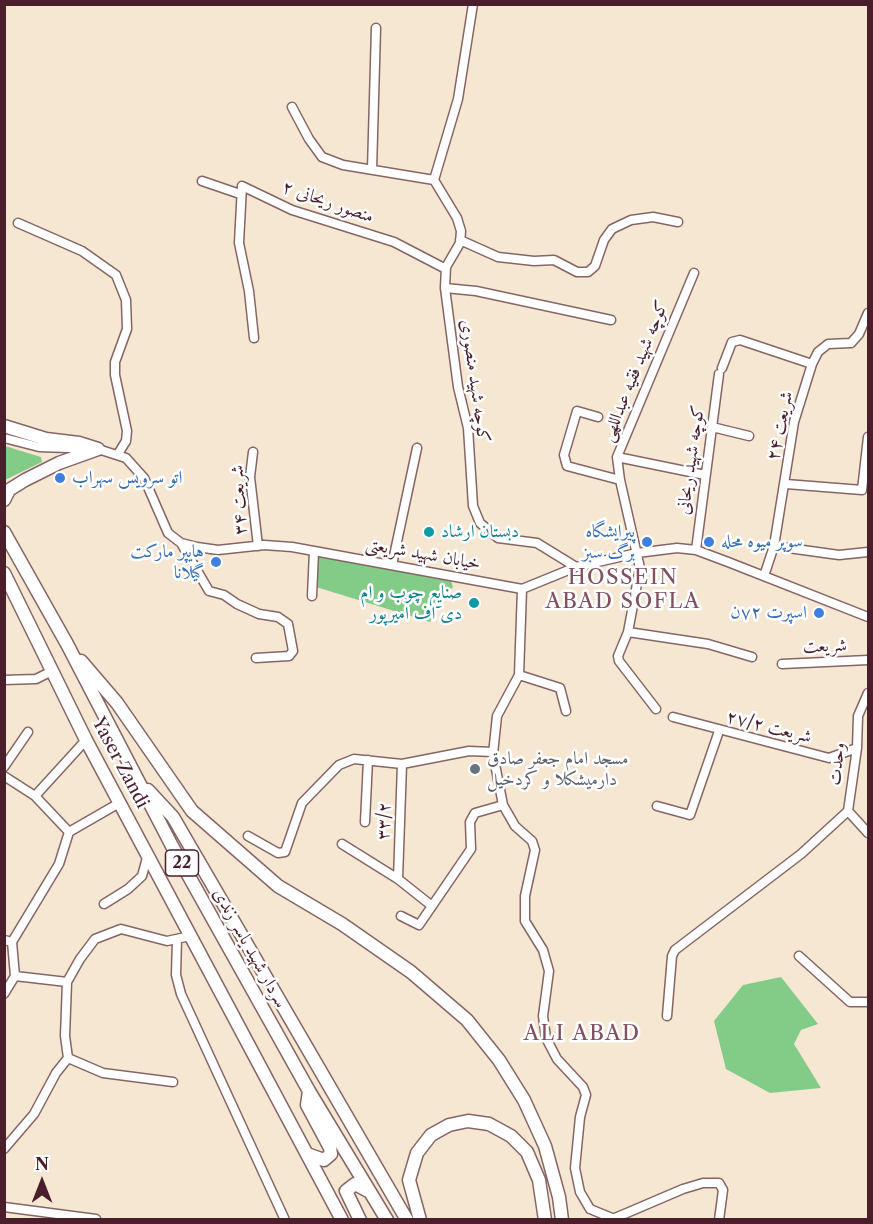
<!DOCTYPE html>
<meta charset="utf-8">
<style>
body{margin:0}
#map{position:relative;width:873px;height:1224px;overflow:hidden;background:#f6e7d2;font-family:"Libre Caslon Text",serif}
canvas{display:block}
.frame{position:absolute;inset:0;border:6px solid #4a1f2b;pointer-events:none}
.north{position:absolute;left:12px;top:1152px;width:60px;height:60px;-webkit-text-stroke:4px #fff;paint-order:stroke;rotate:0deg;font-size:16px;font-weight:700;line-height:24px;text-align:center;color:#4a1f2b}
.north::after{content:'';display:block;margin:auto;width:21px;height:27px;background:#4a1f2b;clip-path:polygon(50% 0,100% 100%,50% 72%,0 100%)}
</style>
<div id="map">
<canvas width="873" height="1224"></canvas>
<div class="frame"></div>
<div class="north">N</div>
</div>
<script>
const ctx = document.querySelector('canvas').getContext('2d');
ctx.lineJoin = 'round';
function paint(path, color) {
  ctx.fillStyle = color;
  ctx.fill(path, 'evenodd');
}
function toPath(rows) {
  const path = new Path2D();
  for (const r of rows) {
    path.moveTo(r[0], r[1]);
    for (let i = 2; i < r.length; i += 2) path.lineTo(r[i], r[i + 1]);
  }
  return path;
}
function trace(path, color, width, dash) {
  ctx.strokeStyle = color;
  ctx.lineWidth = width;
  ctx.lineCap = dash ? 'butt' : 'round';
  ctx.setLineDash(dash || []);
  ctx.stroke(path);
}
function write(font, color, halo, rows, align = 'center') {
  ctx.font = font + ' "Libre Caslon Text",Amiri,serif';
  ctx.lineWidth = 5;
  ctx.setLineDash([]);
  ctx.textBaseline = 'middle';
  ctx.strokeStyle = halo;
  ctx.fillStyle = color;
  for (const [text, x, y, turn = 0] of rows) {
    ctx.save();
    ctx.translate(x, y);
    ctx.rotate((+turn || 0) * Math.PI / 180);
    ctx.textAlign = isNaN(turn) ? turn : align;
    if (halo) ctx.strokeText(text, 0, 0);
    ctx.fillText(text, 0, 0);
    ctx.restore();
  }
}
paint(toPath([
 [5,446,41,457,42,462,5,480],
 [319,555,451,581,453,587,439,603,430,622,316,587],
 [781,977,818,1024,801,1030,794,1044,821,1088,770,1093,726,1069,714,1021,743,985]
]), '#83cc88');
const minor = toPath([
 [292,107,309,139,322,157,343,165,434,180],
 [372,170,376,28],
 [434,180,457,218,461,231,460,243,446,267,445,288,458,387,468,428,473,506,480,523,498,538,537,543,576,567],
 [434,180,458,99,473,4],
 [202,181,240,194],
 [18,223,82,251,116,275,126,300,127,329,115,362,115,375,127,431,126,441,118,454],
 [460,240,498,257,534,261,554,260,577,272,588,272,595,266,604,240,612,229,631,220,653,217,678,222],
 [445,288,476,291,611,320],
 [254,338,249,291,239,243,242,186,292,210,394,242,446,269],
 [722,368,732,342,740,340,812,364],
 [598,417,577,411,564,455,567,466,620,480],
 [712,427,749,436],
 [4,438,39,447,98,449,126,458,144,478,168,533,181,543,197,547,218,550,264,545,292,547,522,589,576,567,637,553,677,548,696,550,728,562,868,617],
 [253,452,250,477,258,546],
 [617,457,705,475],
 [786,484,862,490,868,437],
 [181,543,209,591,224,595,237,604,259,614,278,617,288,624,293,651,289,656,256,658],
 [774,546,839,555,868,552],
 [696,550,719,374],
 [392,565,417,448],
 [764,576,774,546,794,422,812,364,818,352,828,344,851,343,859,334,868,313],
 [522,589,519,675,497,716,493,754,503,805,515,826,532,841,535,850,525,896,525,921,543,950,549,971,543,1016,546,1038,557,1059,583,1087,586,1095,580,1117,575,1168,580,1192,590,1209,617,1220],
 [312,596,314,551],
 [628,632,708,644,752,657],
 [782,664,868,660],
 [519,675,560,688,566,711],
 [4,680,36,679,52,671],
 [868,693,858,716,857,748,848,811,868,833],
 [656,709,619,661,618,656,628,632,640,568,620,480,617,457,694,273],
 [673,717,829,758,857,748],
 [4,767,28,732],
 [4,776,35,796,86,740],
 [35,796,69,832],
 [657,806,690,815,719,731],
 [365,822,368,760],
 [248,836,278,853,285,852,302,803,339,765,354,759,402,764,469,751,493,752],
 [342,844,398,879,432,906],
 [398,879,402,764],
 [104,904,128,889,142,876,148,854],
 [401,916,419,925,471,849,470,822,475,813,503,805],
 [177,939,176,975,181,994,285,1220],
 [4,940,12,942,59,864,69,832,121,802],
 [12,942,15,976,67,982],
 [799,956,850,1002,868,1002],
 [4,994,15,976],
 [667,1016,672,956,675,950,801,854,848,811],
 [68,1058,103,1073,173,1082],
 [4,1149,34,1114,56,1073,68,1058,65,1036,67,982,80,959,95,939,121,929,167,941,190,936],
 [4,1207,96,1219],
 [615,1218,683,1189,703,1183,719,1183,723,1190,719,1220]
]);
const highway = toPath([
 [4,426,46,439,79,443,98,449],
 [4,500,9,490,25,480,59,463,98,449],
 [4,532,67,644,172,846,309,1091,387,1220],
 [4,573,86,740,342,1220],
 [81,661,117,703,192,811,278,886,342,924,411,972,467,1020,499,1060,524,1100,545,1146,559,1197,562,1220],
 [148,790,173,817,407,1220],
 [307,1154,324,1160,331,1154,330,1148,307,1105,309,1091],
 [360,1220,346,1191,355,1184,368,1191],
 [420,1220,409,1180,417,1153,431,1135,449,1125,468,1121,489,1124,511,1136,527,1152,539,1180,545,1220]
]);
trace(minor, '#866565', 11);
trace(highway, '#866565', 15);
trace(minor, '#fff', 8);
trace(highway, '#fff', 12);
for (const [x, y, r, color] of [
 [60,478,6,"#3f7fe0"],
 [429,532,6,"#0f9aa8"],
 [647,542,6,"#3f7fe0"],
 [709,542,6,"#3f7fe0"],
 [216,562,6,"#3f7fe0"],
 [474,603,6,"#0f9aa8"],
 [819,613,6,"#3f7fe0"],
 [475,769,6,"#6b7280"]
]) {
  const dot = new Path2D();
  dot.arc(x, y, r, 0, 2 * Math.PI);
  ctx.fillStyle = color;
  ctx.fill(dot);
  trace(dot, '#fff', 2);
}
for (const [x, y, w] of [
 [182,863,33]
]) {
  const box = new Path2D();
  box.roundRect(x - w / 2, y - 13, w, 26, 4.5);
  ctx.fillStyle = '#fff';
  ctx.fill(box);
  trace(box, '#4a1f2b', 1.5);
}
write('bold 16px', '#4a1f2b', null, [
 ["22",182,863]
]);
write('18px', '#4a1f2b', '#fff', [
 ["منصور ریحانی ۲",328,202,19],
 ["کوچه شهید فقیه عبداللهی",635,371,-68],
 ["کوچه شهید منصوری",475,381,82],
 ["شریعت ۲۴",780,426,-78],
 ["کوچه شهید ریحانی",691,460,-82],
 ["شریعت ۳۴",239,500,-93],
 ["خیابان شهید شریعتی",423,554,10],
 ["شریعت",825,646,-2],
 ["شریعت ۲۷/۲",769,727,14],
 ["Yaser Zandi",120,763,62],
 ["وحدت",837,764,-84],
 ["۳۳/۲",384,821,-88],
 ["سردار شهید یاسر زندی",250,948,61]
]);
write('18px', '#366cbe', '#fff', [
 ["اتو سرویس سهراب",72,478,"left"],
 ["پیرایشگاه",635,532],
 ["برگ سبز",635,553],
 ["سوپر میوه محله",721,542,"left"],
 ["هایپر مارکت",204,552],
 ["گیلانا",204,573],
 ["اسپرت ۷۲ن",807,613]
], 'right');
write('18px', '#0d838f', '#fff', [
 ["دبستان ارشاد",441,532],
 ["صنایع چوب و ام",462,593,"right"],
 ["دی اف امیرپور",462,614,"right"]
], 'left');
write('18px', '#5b616d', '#fff', [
 ["مسجد امام جعفر صادق",487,759],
 ["دارمیشکلا و کردخیل",487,780]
], 'left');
ctx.letterSpacing = '1.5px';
write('21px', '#815162', '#fff', [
 ["HOSSEIN",623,578],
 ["ABAD SOFLA",623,602],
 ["ALI ABAD",582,1034]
]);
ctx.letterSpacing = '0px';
</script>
